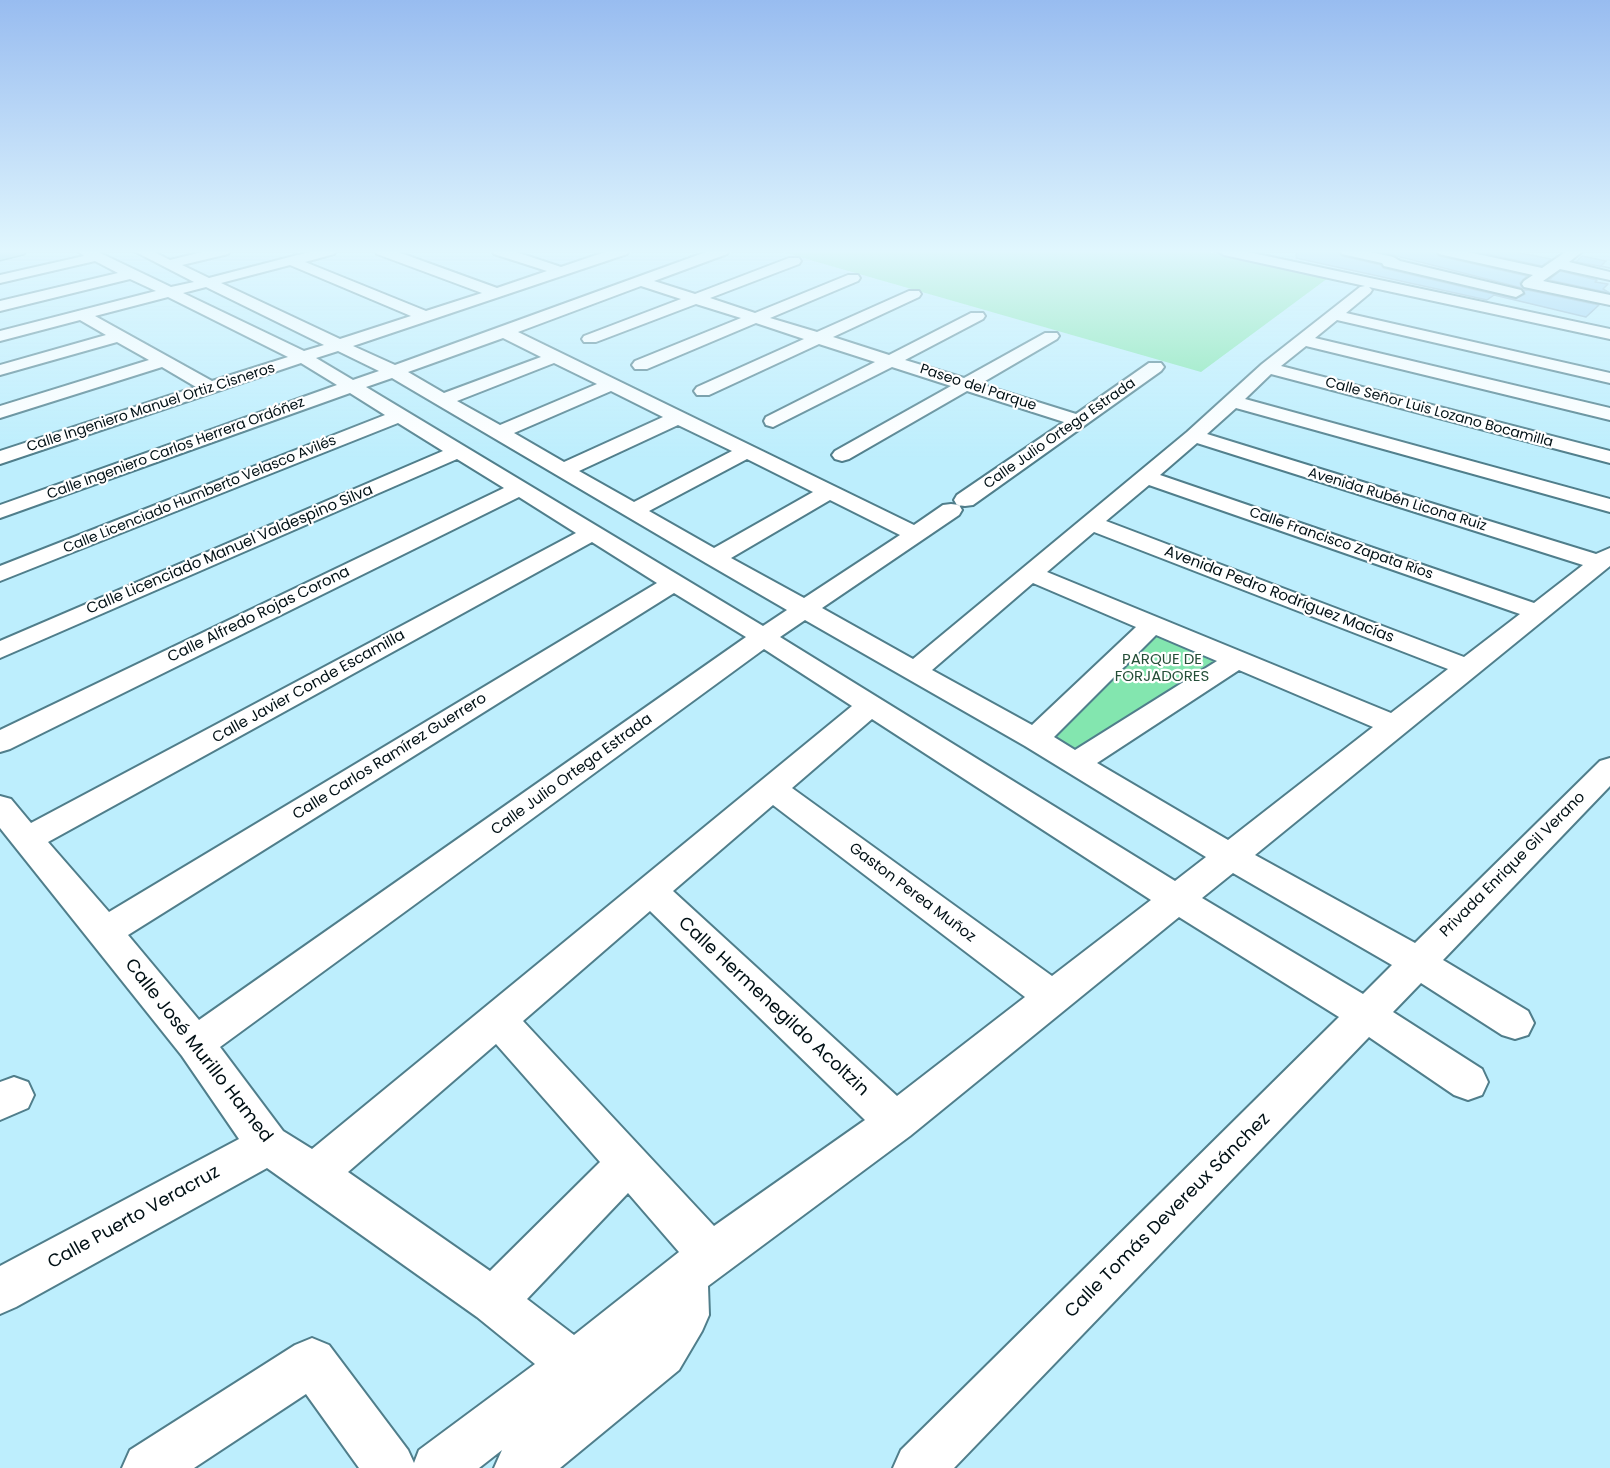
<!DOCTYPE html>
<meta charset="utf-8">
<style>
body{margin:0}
canvas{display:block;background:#bdeefd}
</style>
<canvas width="1610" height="1468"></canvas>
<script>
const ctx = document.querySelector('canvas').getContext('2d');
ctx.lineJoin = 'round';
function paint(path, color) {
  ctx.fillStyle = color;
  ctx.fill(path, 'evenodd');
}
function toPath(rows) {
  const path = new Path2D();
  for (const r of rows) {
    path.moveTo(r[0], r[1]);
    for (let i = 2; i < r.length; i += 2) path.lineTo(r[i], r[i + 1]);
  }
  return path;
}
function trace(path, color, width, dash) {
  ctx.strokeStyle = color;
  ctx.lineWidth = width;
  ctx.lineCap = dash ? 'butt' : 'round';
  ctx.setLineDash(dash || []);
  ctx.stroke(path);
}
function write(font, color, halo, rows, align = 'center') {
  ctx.font = font + ' Poppins,sans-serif';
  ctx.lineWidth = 4.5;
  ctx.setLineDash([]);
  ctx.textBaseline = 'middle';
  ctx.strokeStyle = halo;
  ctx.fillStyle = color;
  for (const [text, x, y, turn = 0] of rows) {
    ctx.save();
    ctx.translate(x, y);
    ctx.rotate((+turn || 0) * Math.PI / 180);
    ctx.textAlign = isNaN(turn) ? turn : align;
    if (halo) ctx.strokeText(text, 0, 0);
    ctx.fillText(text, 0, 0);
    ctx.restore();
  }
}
paint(toPath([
 [779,251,1205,251,1328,278,1201,372],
 [1158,633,1231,660,1076,757,1041,738]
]), '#83e6af');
const building = toPath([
 [1297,251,1338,251,1342,256,1381,265,1383,268,1515,299,1525,294,1523,289,1599,305,1586,317,1494,295,1487,300,1296,258,1297,251],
 [1377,251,1435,251,1439,256,1527,276,1520,283,1522,288,1377,251],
 [1474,251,1510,251,1551,259,1542,266,1474,251],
 [1582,256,1606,261,1601,266,1610,268,1576,262,1582,256],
 [1560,271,1597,280,1595,282,1608,284,1603,289,1610,293,1549,280,1560,271]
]);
paint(building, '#98cef2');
trace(building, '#85aac3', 1.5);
const minor = toPath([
 [78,251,96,251,171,287,194,282,134,251,152,251,170,260,206,251,230,251,228,254,182,265,209,278,313,251,336,251,334,254,305,262,426,311,482,293,377,254,375,251,395,251,497,288,547,271,494,254,492,251,513,251,561,267,608,251,629,251,627,254,353,346,395,365,709,251,729,251,727,254,654,281,695,294,789,258,799,258,801,261,799,264,710,298,755,313,848,275,858,275,860,278,858,281,770,318,817,332,909,291,919,291,921,294,919,297,833,337,889,355,971,313,983,313,985,316,983,319,905,360,964,378,1045,333,1057,333,1059,336,1057,339,980,384,1076,414,1149,363,1161,363,1164,367,1161,371,973,505,965,506,957,505,954,500,957,495,1064,422,967,391,849,459,842,461,835,459,832,455,835,451,951,386,892,367,773,427,766,425,764,421,766,417,875,362,819,344,709,395,697,395,694,391,697,387,804,339,756,323,647,369,635,369,632,365,635,361,741,318,696,304,596,342,584,342,582,339,584,336,681,299,641,286,518,332,914,525,943,505,951,504,959,505,962,510,959,515,822,608,913,659,1187,432,1262,364,1360,287,1365,286,1224,255,1217,251,1243,251,1610,329,1610,339,1369,287,1372,290,1370,293,1346,313,1610,373,1610,383,1337,320,1315,338,1610,408,1610,420,1306,346,1281,366,1610,451,1610,463,1271,374,1245,399,1610,499,1610,512,1236,408,1207,434,1596,554,1610,548,1610,566,1255,855,1415,943,1600,761,1610,758,1610,786,1443,960,1528,1011,1534,1023,1528,1035,1515,1039,1502,1035,1421,983,1393,1012,1482,1069,1488,1082,1482,1095,1468,1100,1454,1095,1369,1037,954,1468,893,1468,901,1450,1339,1017,1179,917,910,1136,708,1286,709,1315,702,1331,679,1370,560,1468,494,1468,502,1450,479,1468,359,1468,306,1394,194,1468,122,1468,130,1450,295,1345,312,1338,329,1345,408,1450,414,1463,419,1450,535,1364,477,1317,267,1168,16,1307,0,1314,0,1266,239,1139,182,1056,0,828,0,796,11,799,31,823,576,533,519,497,10,749,0,752,0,730,504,488,457,459,0,658,0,641,443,451,398,423,0,581,0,566,385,415,350,393,0,518,0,505,337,385,301,363,0,464,0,451,196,387,162,367,0,418,0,406,149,360,117,342,0,375,0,365,106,335,80,320,0,341,0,331,156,291,130,279,0,311,0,301,118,273,95,261,0,283,0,275,84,256,78,251],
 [290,265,411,316,340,339,221,283,290,265],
 [206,287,324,345,304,351,183,293,206,287],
 [168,297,288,357,212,381,95,316,168,297],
 [503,338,541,357,444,393,408,372,503,338],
 [338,351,379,371,353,380,316,358,338,351],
 [554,363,597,384,500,425,457,401,554,363],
 [392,378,706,563,787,610,763,626,366,387,392,378],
 [611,391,663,417,564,462,514,433,611,391],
 [678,425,732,451,634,502,579,471,678,425],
 [1197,443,1583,565,1534,603,1160,475,1197,443],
 [747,459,813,492,714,548,649,511,747,459],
 [1149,485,1520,614,1464,657,1106,521,1149,485],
 [830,500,900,535,804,598,731,558,830,500],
 [1094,532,1448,669,1391,713,1047,572,1094,532],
 [592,542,657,583,109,912,48,842,592,542],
 [1033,583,1136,627,1032,725,932,670,1033,583],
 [674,593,746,637,199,1020,128,935,674,593],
 [805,620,1025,746,1206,857,1175,881,780,637,805,620],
 [1156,635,1217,661,1075,750,1054,737,1156,635],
 [764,649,852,706,312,1149,283,1131,220,1047,764,649],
 [1239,670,1373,727,1228,840,1097,763,1239,670],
 [872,719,1151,900,1052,976,792,788,872,719],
 [773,805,1025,997,897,1096,673,891,773,805],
 [1233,873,1392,965,1363,994,1202,898,1233,873],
 [650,911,865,1120,714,1226,523,1021,650,911],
 [496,1044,600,1162,490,1271,348,1172,496,1044],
 [628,1193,679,1252,574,1335,527,1299,628,1193],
 [1340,251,1366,251,1393,257,1400,261,1521,290,1523,293,1516,297,1384,266,1382,263,1342,254,1340,251],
 [1437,251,1463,251,1542,268,1567,251,1583,251,1569,262,1610,272,1610,280,1560,269,1543,281,1610,295,1610,305,1524,287,1522,284,1524,281,1533,275,1439,254,1437,251],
 [14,1077,28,1082,34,1095,28,1108,0,1120,0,1082,14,1077]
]);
const major = toPath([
 [0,251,26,251,24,254,0,260,0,251]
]);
trace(minor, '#507e8b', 4);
trace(major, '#1c6d80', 3);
paint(minor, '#fff');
paint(major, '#80c5d6');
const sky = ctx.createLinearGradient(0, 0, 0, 457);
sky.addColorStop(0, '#98bcf0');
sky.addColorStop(0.55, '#e1f7fe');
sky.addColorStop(1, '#e1f7fe00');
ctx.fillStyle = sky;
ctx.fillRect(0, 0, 1610, 457);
write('14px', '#011015', '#fff', [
 ["Paseo del Parque",978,388,18],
 ["Calle Ingeniero Manuel Ortiz Cisneros",151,408,-18],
 ["Calle Señor Luis Lozano Bocamilla",1439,413,15],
 ["Calle Julio Ortega Estrada",1060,434,-35],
 ["Calle Ingeniero Carlos Herrera Ordóñez",176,449,-20],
 ["Calle Licenciado Humberto Velasco Avilés",200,495,-22],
 ["Avenida Rubén Licona Ruiz",1397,500,17],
 ["Calle Francisco Zapata Ríos",1341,544,19]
]);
write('15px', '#011015', '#fff', [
 ["Calle Licenciado Manuel Valdespino Silva",230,550,-23],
 ["Avenida Pedro Rodríguez Macías",1279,595,21],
 ["Calle Alfredo Rojas Corona",259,615,-26],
 ["Calle Javier Conde Escamilla",309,687,-29],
 ["Calle Carlos Ramírez Guerrero",390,757,-32],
 ["Calle Julio Ortega Estrada",572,775,-36],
 ["Privada Enrique Gil Verano",1513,865,-45],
 ["Gaston Perea Muñoz",912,893,37]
]);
write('15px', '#254f38', '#fff', [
 ["PARQUE DE",1162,660],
 ["FORJADORES",1162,677]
]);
write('18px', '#011015', '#fff', [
 ["Calle Hermenegildo Acoltzin",773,1007,43],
 ["Calle José Murillo Hamed",198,1051,52],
 ["Calle Tomás Devereux Sánchez",1168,1216,-45],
 ["Calle Puerto Veracruz",134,1218,-29]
]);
</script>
